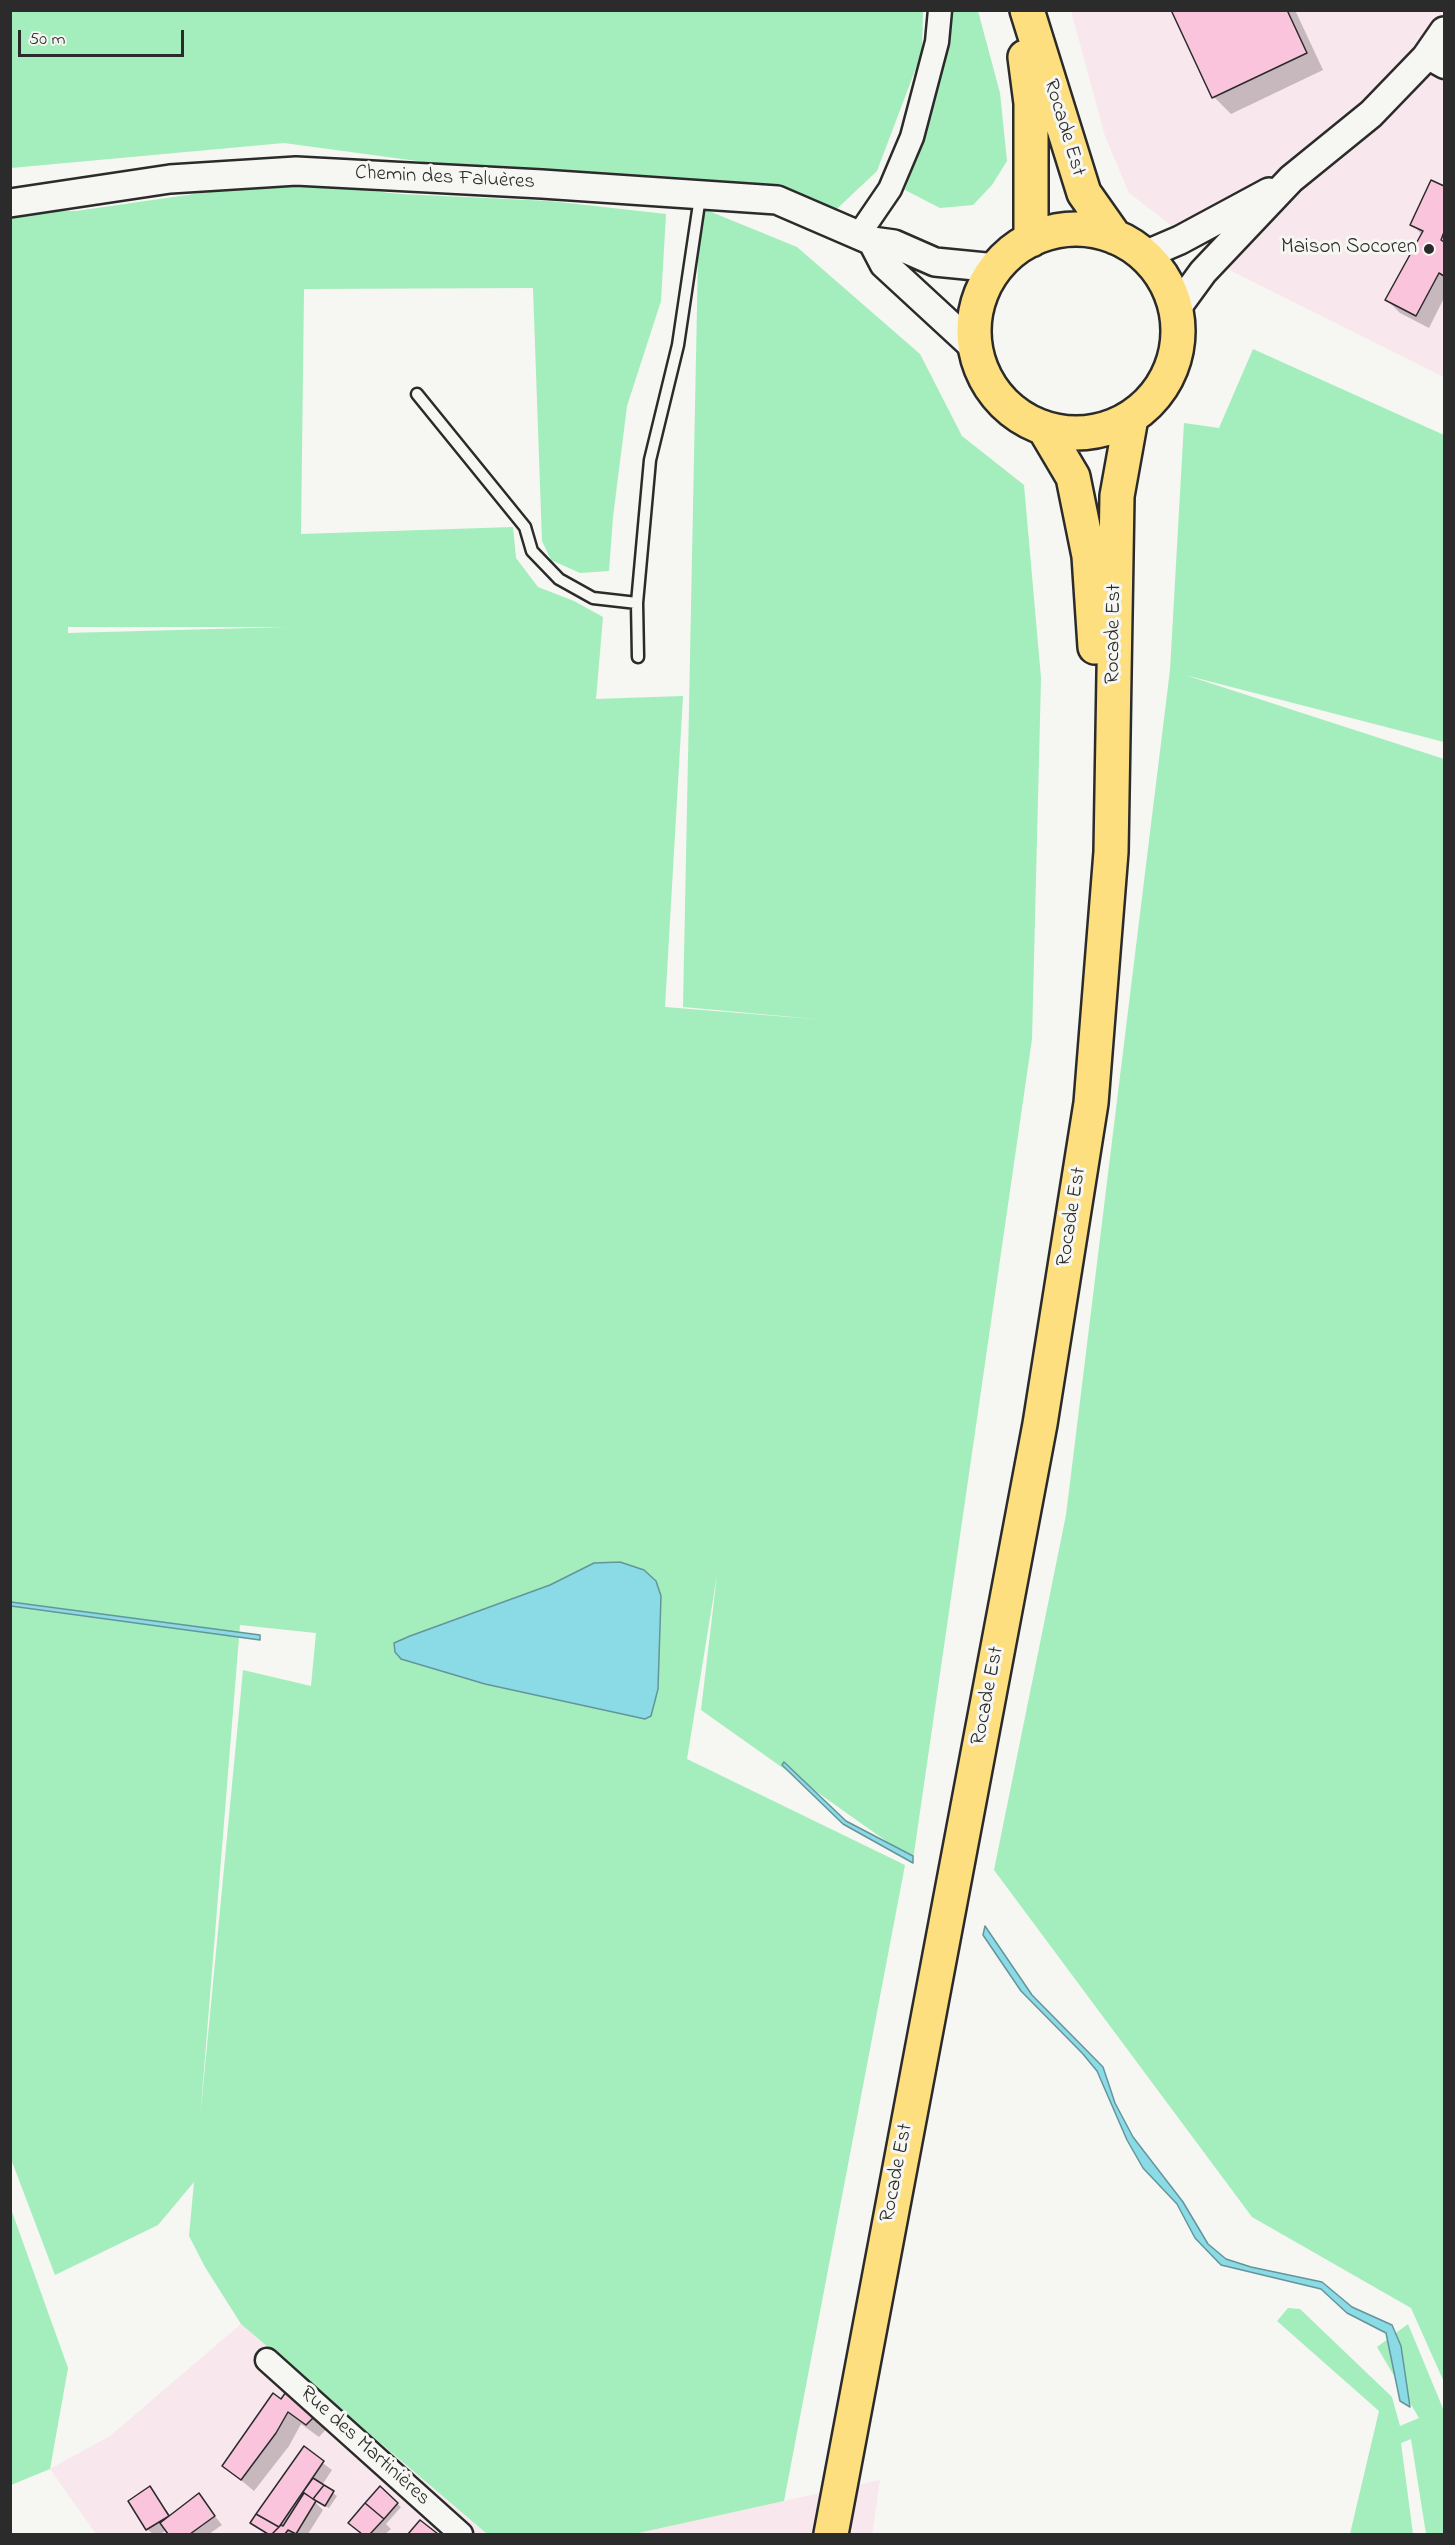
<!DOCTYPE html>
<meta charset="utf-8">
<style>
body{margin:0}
#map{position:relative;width:1455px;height:2545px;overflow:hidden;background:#f6f6f2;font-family:"Indie Flower",sans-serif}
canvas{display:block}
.frame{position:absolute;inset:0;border:12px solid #2b2b2b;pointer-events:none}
.scale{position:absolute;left:18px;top:30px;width:166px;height:27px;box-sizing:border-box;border:3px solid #2b2b2b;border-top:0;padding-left:8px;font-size:18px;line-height:21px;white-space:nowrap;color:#2b2b2b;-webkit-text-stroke:4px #f6f6f2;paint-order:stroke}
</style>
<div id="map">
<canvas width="1455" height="2545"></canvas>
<div class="frame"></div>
<div class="scale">50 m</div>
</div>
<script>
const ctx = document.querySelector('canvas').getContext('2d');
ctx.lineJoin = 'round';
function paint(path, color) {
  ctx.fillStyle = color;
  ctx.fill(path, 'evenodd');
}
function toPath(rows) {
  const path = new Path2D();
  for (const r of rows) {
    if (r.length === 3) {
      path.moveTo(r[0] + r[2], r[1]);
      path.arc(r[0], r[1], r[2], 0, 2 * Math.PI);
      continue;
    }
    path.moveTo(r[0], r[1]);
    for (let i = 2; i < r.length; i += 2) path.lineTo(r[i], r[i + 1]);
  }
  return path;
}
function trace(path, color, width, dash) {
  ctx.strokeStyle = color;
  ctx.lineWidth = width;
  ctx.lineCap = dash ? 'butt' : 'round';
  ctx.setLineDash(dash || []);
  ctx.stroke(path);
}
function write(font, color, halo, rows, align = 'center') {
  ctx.font = font + ' "Indie Flower",sans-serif';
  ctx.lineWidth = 6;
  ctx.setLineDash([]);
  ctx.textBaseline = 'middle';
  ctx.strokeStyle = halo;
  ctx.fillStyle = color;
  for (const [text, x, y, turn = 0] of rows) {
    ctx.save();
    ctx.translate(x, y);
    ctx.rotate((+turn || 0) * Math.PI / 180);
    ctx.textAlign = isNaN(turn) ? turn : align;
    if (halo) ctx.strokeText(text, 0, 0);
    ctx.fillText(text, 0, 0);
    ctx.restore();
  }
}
paint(toPath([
 [1071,11,1444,11,1444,377,1231,271,1129,193,1105,136],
 [241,2324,486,2534,96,2534,50,2469,110,2436],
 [880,2480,872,2534,634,2534,784,2501]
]), '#f8e7ec');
paint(toPath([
 [11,11,923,11,922,52,877,171,825,220,654,193,284,143,11,168],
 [948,11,978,11,1000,93,1007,161,992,185,973,205,940,208,905,190,948,47],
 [250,186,324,186,400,194,550,201,666,214,661,301,627,406,613,517,609,571,580,573,551,560,542,541,533,288,304,289,301,534,513,527,516,558,538,587,574,601,603,617,596,699,683,696,665,1007,826,1020,683,1007,699,207,797,247,920,354,962,436,1024,485,1041,678,1032,1039,913,1860,701,1710,717,1575,687,1759,905,1865,784,2501,634,2534,487,2534,241,2324,205,2267,189,2236,194,2182,158,2225,55,2275,11,2159,11,211,76,211],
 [68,627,288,627,68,633],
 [240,1625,316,1633,311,1686,243,1670,200,2119],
 [1253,349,1444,435,1444,742,1185,675,1444,759,1444,2382,1411,2308,1252,2217,994,1870,1066,1515,1170,670,1184,423,1219,428],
 [11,2209,68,2368,50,2469,11,2485],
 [1288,2308,1300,2309,1392,2397,1400,2426,1419,2418,1377,2347,1408,2324,1444,2411,1444,2534,1426,2534,1411,2439,1401,2443,1413,2534,1350,2534,1379,2411,1277,2321]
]), '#a4edbc');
const water = toPath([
 [620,1562,644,1570,656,1581,661,1596,658,1689,651,1716,645,1719,485,1684,401,1659,395,1652,394,1643,410,1636,550,1585,594,1563,620,1562],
 [11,1602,260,1635,260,1640,11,1606,11,1602],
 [784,1762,846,1821,913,1856,913,1863,843,1824,782,1765,784,1762],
 [985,1926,1032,1995,1103,2067,1115,2103,1133,2137,1183,2202,1208,2244,1226,2259,1251,2267,1322,2282,1352,2307,1392,2325,1401,2346,1410,2407,1400,2401,1386,2333,1347,2313,1321,2289,1221,2265,1195,2238,1177,2204,1143,2168,1127,2140,1097,2071,1083,2054,1021,1991,983,1935,985,1926]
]);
paint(water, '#8adbe5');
trace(water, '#64959b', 1.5);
paint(toPath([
 [1173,10,1295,10,1323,70,1231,114,1214,97],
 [1432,182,1444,188,1444,298,1429,328,1400,313,1387,300,1422,235,1412,224],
 [286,2395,328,2427,319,2437,301,2424,289,2446,254,2491,224,2466],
 [304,2449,332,2470,322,2485,337,2496,329,2508,313,2500,323,2510,308,2534,268,2534,252,2523],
 [149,2488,171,2516,198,2495,222,2525,209,2534,170,2534,167,2530,160,2534,153,2534,147,2529],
 [380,2488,401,2507,386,2524,391,2529,385,2534,362,2534,350,2523]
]), '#0003');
const building = toPath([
 [1171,10,1287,10,1307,53,1212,98,1171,10],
 [1431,180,1444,186,1444,232,1441,240,1444,242,1444,276,1439,273,1416,316,1385,300,1423,231,1410,225,1431,180],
 [286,2392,317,2414,306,2425,288,2412,276,2433,241,2480,222,2466,273,2393,281,2399,286,2392],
 [304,2446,324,2461,279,2527,256,2514,304,2446],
 [313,2478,324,2485,313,2499,303,2492,313,2478],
 [324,2485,334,2491,325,2506,313,2499,324,2485],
 [150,2486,169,2516,146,2530,128,2501,150,2486],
 [380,2486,398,2503,384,2519,365,2503,380,2486],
 [199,2493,215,2516,190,2534,168,2534,160,2523,199,2493],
 [304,2493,316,2501,296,2534,288,2530,285,2534,272,2534,281,2525,283,2526,304,2493],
 [365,2503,384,2519,370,2534,362,2534,348,2523,365,2503],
 [256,2514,279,2527,272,2534,268,2534,250,2523,256,2514],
 [420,2520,438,2534,408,2534,420,2520]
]);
paint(building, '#fbc4dd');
trace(building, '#2b2b2b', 1.5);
const service = toPath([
 [417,394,525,527,532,551,559,579,593,598,637,603],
 [638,657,637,603,650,460,678,345,700,197]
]);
const minor = toPath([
 [1426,57,1444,67],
 [860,233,890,189,912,137,937,42,940,10],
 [267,2360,461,2534]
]);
const tertiary = toPath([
 [10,203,170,179,296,171,542,184,777,200,872,241,894,244,935,262,996,268],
 [872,241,884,264,975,348],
 [1145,255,1180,240,1269,192],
 [1176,309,1203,272,1291,179,1371,114,1426,57,1444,31]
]);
const primary = toPath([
 [1027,10,1084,193,1115,237],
 [1025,57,1031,103,1031,240],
 [1076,331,102],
 [1044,428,1073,477,1089,556,1095,647],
 [831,2534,1040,1424,1091,1103,1111,852,1117,496,1131,418]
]);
trace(service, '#2b2b2b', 15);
trace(minor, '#2b2b2b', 27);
trace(tertiary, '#2b2b2b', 32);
trace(primary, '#2b2b2b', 38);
trace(service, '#f6f6f2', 10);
trace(minor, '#f6f6f2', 22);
trace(tertiary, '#f6f6f2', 27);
trace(primary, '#fedf80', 33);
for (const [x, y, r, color] of [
 [1429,249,6,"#2b2b2b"]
]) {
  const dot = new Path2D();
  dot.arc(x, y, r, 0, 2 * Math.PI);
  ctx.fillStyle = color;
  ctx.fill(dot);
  trace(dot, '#f6f6f2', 2);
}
write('21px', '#2b2b2b', '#f6f6f2', [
 ["Rocade Est",1063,128,73],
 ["Chemin des Faluères",445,179,3],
 ["Rocade Est",1115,634,-89],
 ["Rocade Est",1073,1217,-81],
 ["Rocade Est",989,1696,-79],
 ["Rocade Est",898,2173,-79],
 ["Rue des Martinières",364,2447,42]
]);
write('21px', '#2b2b2b', '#f6f6f2', [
 ["Maison Socoren",1417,249]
], 'right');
</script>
